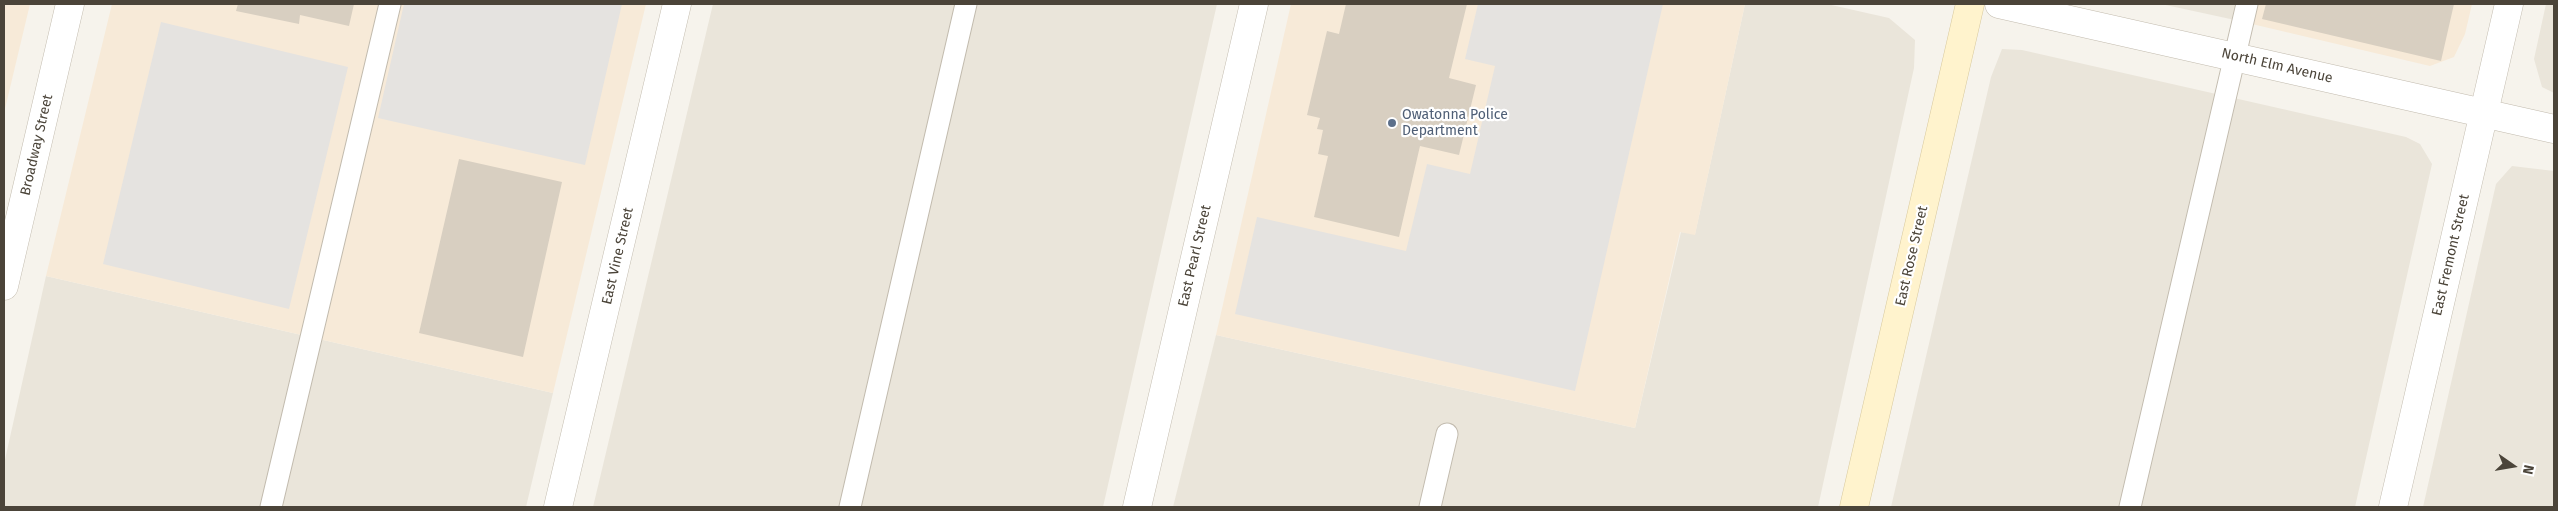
<!DOCTYPE html>
<style>
body{margin:0}
#map{position:relative;width:2558px;height:511px;overflow:hidden;background:#f6f3ec;font-family:"Fira Sans",sans-serif}
canvas{display:block}
.frame{position:absolute;inset:0;border:5px solid #4b4439;pointer-events:none}
.north{position:absolute;left:2488px;top:441px;width:50px;height:50px;-webkit-text-stroke:4px #fff;paint-order:stroke;rotate:103deg;font-size:14px;font-weight:700;line-height:20px;text-align:center;color:#4b4439}
.north::after{content:'';display:block;margin:auto;width:18px;height:22px;background:#4b4439;clip-path:polygon(50% 0,100% 100%,50% 72%,0 100%)}
</style>
<div id="map">
<canvas width="2558" height="511"></canvas>
<div class="frame"></div>
<div class="north">N</div>
</div>
<script>
const ctx = document.querySelector('canvas').getContext('2d');
ctx.lineJoin = 'round';
function paint(path, color) {
  ctx.fillStyle = color;
  ctx.fill(path, 'evenodd');
}
function toPath(rows) {
  const path = new Path2D();
  for (const r of rows) {
    path.moveTo(r[0], r[1]);
    for (let i = 2; i < r.length; i += 2) path.lineTo(r[i], r[i + 1]);
  }
  return path;
}
function trace(path, color, width, dash) {
  ctx.strokeStyle = color;
  ctx.lineWidth = width;
  ctx.lineCap = dash ? 'butt' : 'round';
  ctx.setLineDash(dash || []);
  ctx.stroke(path);
}
function write(font, color, halo, rows, align = 'center') {
  ctx.font = font + ' "Fira Sans",sans-serif';
  ctx.lineWidth = 4.5;
  ctx.setLineDash([]);
  ctx.textBaseline = 'middle';
  ctx.strokeStyle = halo;
  ctx.fillStyle = color;
  for (const [text, x, y, turn = 0] of rows) {
    ctx.save();
    ctx.translate(x, y);
    ctx.rotate((+turn || 0) * Math.PI / 180);
    ctx.textAlign = isNaN(turn) ? turn : align;
    if (halo) ctx.strokeText(text, 0, 0);
    ctx.fillText(text, 0, 0);
    ctx.restore();
  }
}
paint(toPath([
 [713,4,1217,4,1103,507,593,507],
 [1745,4,1827,4,1889,18,1915,40,1914,68,1818,507,1173,507,1216,335,1635,428,1681,232,1695,234],
 [2161,4,2239,4,2235,20],
 [2546,4,2554,4,2554,93,2542,87,2534,59],
 [2002,49,2022,50,2406,137,2420,144,2432,164,2355,507,1891,507,1991,77],
 [2512,166,2554,171,2554,507,2423,507,2496,184],
 [46,276,553,393,526,507,4,507,4,464]
]), '#eae5da');
paint(toPath([
 [4,4,30,4,4,113],
 [112,4,646,4,553,393,46,276],
 [1291,4,1745,4,1695,235,1680,232,1635,428,1216,335],
 [2239,4,2472,4,2465,34,2454,57,2430,66,2235,20]
]), '#f7ead8');
paint(toPath([
 [404,4,622,4,585,165,378,118],
 [1478,4,1663,4,1575,391,1235,314,1257,217,1406,251,1427,164,1470,174,1495,66,1465,59],
 [161,22,348,67,289,309,103,264]
]), '#e5e3e0');
paint(toPath([
 [238,4,354,4,349,26,300,15,299,24,236,11],
 [1346,4,1467,4,1449,78,1476,85,1459,155,1420,146,1399,237,1314,217,1328,156,1318,154,1323,130,1317,129,1320,118,1307,115,1327,31,1339,34],
 [2266,4,2454,4,2441,61,2262,19],
 [459,159,562,182,523,357,419,333]
]), '#d8cfc1');
const service = toPath([
 [271,507,390,4],
 [850,507,966,4],
 [1430,507,1447,434],
 [2130,507,2247,4]
]);
const minor = toPath([
 [4,286,70,4],
 [558,507,677,4],
 [1137,507,1254,4]
]);
const tertiary = toPath([
 [1999,4,2554,129],
 [2393,507,2509,4]
]);
const secondary = toPath([
 [1854,507,1970,4]
]);
trace(service, '#c2bbae', 23);
trace(minor, '#c2bbae', 29);
trace(tertiary, '#c2bbae', 29);
trace(secondary, '#d6c79b', 29);
trace(service, '#fff', 21);
trace(minor, '#fff', 28);
trace(tertiary, '#fff', 28);
trace(secondary, '#fff3cd', 28);
for (const [x, y, r, color] of [
 [1392,123,5,"#5c6f8a"]
]) {
  const dot = new Path2D();
  dot.arc(x, y, r, 0, 2 * Math.PI);
  ctx.fillStyle = color;
  ctx.fill(dot);
  trace(dot, '#fff', 2);
}
write('14px', '#4b4439', '#fff', [
 ["North Elm Avenue",2277,66,13],
 ["Broadway Street",37,145,-77],
 ["East Fremont Street",2451,255,-77],
 ["East Vine Street",618,256,-77],
 ["East Pearl Street",1195,256,-77],
 ["East Rose Street",1912,256,-77]
]);
write('14px', '#4e5e75', '#fff', [
 ["Owatonna Police",1402,115],
 ["Department",1402,131]
], 'left');
</script>
